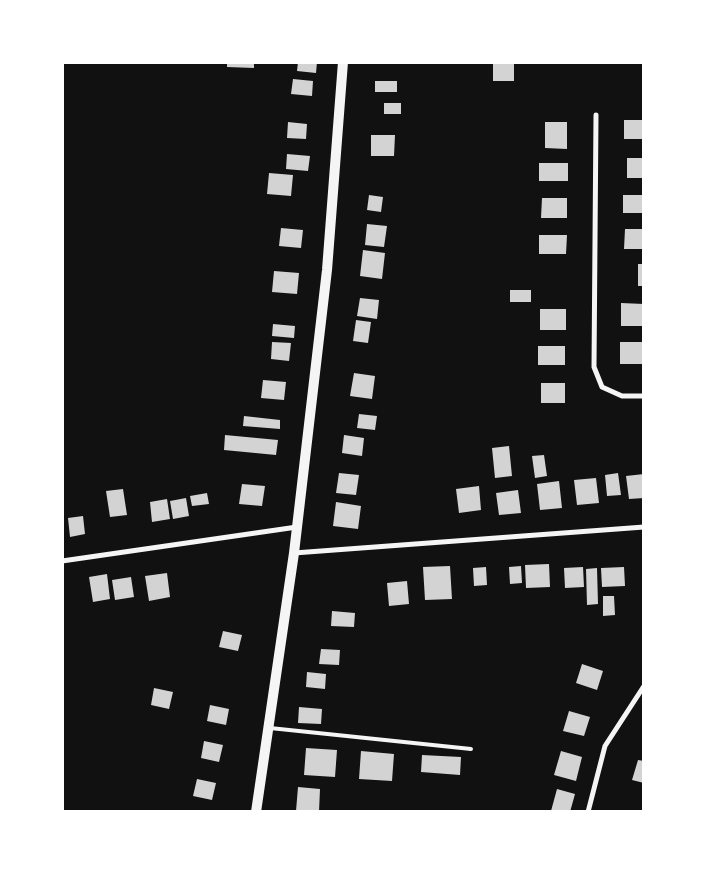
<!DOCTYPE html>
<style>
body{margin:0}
#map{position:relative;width:706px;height:874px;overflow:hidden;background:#111;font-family:Commissioner,sans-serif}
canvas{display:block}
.frame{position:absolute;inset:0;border:64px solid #fff;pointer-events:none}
</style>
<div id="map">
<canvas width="706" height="874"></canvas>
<div class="frame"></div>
</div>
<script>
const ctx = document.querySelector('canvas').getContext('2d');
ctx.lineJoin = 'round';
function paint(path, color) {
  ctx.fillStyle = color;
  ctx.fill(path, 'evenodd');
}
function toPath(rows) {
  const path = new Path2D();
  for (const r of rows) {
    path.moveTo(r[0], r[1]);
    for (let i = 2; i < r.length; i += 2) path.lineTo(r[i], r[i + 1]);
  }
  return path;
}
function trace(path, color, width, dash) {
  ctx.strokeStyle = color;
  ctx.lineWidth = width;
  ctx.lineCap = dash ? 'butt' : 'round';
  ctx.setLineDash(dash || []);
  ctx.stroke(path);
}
paint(toPath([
 [227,62,254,62,254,68,227,67],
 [298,62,317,62,316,73,297,71],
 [493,62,514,62,514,81,493,81],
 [293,79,313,81,312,96,291,94],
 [375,81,397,81,397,92,375,92],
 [384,103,401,103,401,114,384,114],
 [624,120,644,120,644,139,624,139],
 [288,122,307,124,306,139,287,138],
 [545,122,567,122,567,149,545,148],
 [371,135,395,135,394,156,371,156],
 [287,154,310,156,308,171,286,169],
 [627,158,644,158,644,178,627,178],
 [539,163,568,163,568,181,539,181],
 [269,173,293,175,291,196,267,194],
 [369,195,383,197,381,212,367,210],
 [623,195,644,195,644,213,623,213],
 [542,198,567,198,567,218,541,218],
 [367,224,387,226,384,247,365,245],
 [281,228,303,230,301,248,279,246],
 [625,229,644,229,644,249,624,249],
 [539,235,567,235,566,254,539,254],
 [363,250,385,253,382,279,360,276],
 [638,264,644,264,644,286,638,286],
 [274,271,299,273,297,294,272,292],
 [510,290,531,290,531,302,510,302],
 [360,298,379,300,377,319,357,316],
 [621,303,644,304,644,326,621,326],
 [540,309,566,309,566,330,540,330],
 [356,320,371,322,368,343,353,341],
 [273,324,295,326,294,338,272,336],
 [272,342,291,343,289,361,271,359],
 [620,342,644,342,644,364,620,364],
 [538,346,565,346,565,365,538,365],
 [354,373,375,376,372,399,350,396],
 [263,380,286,382,284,400,261,398],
 [541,383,565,383,565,403,541,403],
 [359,414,377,416,375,430,357,428],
 [244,416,280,420,280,429,243,426],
 [225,435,278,440,276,455,224,450],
 [344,435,364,438,362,456,342,453],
 [509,446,512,476,495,478,492,448],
 [544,455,547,476,535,478,532,456],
 [339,473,359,475,356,495,336,493],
 [618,473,621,495,607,496,605,475],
 [644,474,644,498,629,499,626,476],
 [596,478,599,503,577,505,574,480],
 [559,481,562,508,540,510,537,484],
 [242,484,265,486,262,506,239,504],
 [479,486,481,510,459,513,456,489],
 [123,489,127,515,110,517,106,491],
 [518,490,521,513,499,515,496,493],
 [207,493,209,504,192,506,190,496],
 [186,498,189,516,173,519,170,501],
 [167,499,170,519,152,522,150,502],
 [336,502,361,506,358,529,333,526],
 [83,516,85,534,70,537,68,518],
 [549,564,550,587,526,588,525,565],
 [450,566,452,599,425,600,423,567],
 [521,566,522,583,510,584,509,567],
 [486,567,487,585,474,586,473,568],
 [583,567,584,587,565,588,564,568],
 [624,567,625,586,602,587,601,568],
 [597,568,598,604,587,605,586,569],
 [167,573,170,597,149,601,145,576],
 [107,574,110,599,93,602,89,577],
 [131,577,134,597,115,600,112,580],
 [407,581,409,604,389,606,387,583],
 [603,596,614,596,615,615,603,616],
 [332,611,355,613,354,627,331,626],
 [223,631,242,635,238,651,219,647],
 [321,649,340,650,339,665,319,664],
 [582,664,603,671,597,690,576,683],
 [307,672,326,674,325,689,306,687],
 [154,688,173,692,169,709,151,705],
 [210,705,229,709,226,725,207,721],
 [299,707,322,709,321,724,298,723],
 [569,711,590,717,584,736,563,731],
 [204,741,223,745,219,762,201,758],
 [306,748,337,750,335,777,304,775],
 [361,751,394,754,392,781,359,779],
 [561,751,582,757,576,781,554,775],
 [422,755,461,757,460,775,421,772],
 [638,760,644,761,644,783,632,780],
 [197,779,216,783,212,800,193,796],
 [298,787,320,789,319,812,296,811],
 [557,789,575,794,570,812,551,811]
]), '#d3d3d3');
trace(toPath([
 [270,728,471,749]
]), '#f5f5f5', 4);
trace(toPath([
 [596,115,594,367,602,387,622,396,644,396],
 [294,553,644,527],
 [62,561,297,527],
 [588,812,605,746,644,686]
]), '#f5f5f5', 5);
trace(toPath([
 [256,812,294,553,327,270,343,62]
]), '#f5f5f5', 10);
</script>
